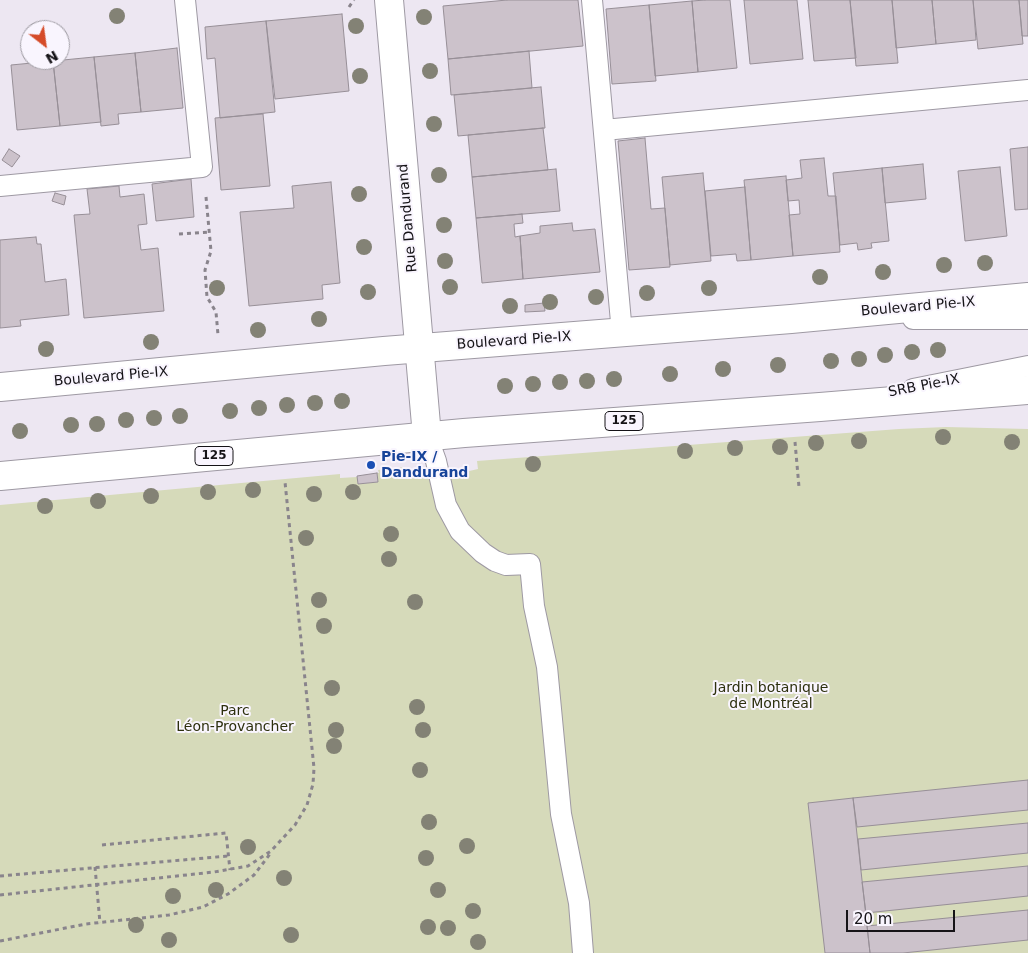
<!DOCTYPE html>
<meta charset="utf-8">
<style>
body{margin:0}
#map{position:relative;width:1028px;height:953px;overflow:hidden;background:#ede7f2;font-family:"DejaVu Sans",sans-serif}
canvas{display:block}
.north{position:absolute;left:20px;top:20px;width:50px;height:50px;box-sizing:border-box;background:#f9f5fe;border:1px solid #9e9ba2;border-radius:50%;rotate:150deg;font-size:14px;font-weight:700;line-height:20px;text-align:center;color:#151317}
.north::after{content:'';display:block;margin:auto;width:18px;height:22px;background:#d54b29;clip-path:polygon(50% 0,100% 100%,50% 72%,0 100%)}
.scale{position:absolute;left:846px;top:910px;width:109px;height:22px;box-sizing:border-box;border:2px solid #151317;border-top:0;padding-left:6px;font-size:15px;line-height:18px;white-space:nowrap;color:#151317;-webkit-text-stroke:4px #f9f5fe;paint-order:stroke}
</style>
<div id="map">
<canvas width="1028" height="953"></canvas>
<div class="north">N</div>
<div class="scale">20 m</div>
</div>
<script>
const ctx = document.querySelector('canvas').getContext('2d');
ctx.lineJoin = 'round';
function paint(path, color) {
  ctx.fillStyle = color;
  ctx.fill(path, 'evenodd');
}
function toPath(rows) {
  const path = new Path2D();
  for (const r of rows) {
    path.moveTo(r[0], r[1]);
    for (let i = 2; i < r.length; i += 2) path.lineTo(r[i], r[i + 1]);
  }
  return path;
}
function trace(path, color, width, dash) {
  ctx.strokeStyle = color;
  ctx.lineWidth = width;
  ctx.lineCap = dash ? 'butt' : 'round';
  ctx.setLineDash(dash || []);
  ctx.stroke(path);
}
function write(font, color, halo, rows, align = 'center') {
  ctx.font = font + ' "DejaVu Sans",sans-serif';
  ctx.lineWidth = 4;
  ctx.setLineDash([]);
  ctx.textBaseline = 'middle';
  ctx.strokeStyle = halo;
  ctx.fillStyle = color;
  for (const [text, x, y, turn = 0] of rows) {
    ctx.save();
    ctx.translate(x, y);
    ctx.rotate((+turn || 0) * Math.PI / 180);
    ctx.textAlign = isNaN(turn) ? turn : align;
    if (halo) ctx.strokeText(text, 0, 0);
    ctx.fillText(text, 0, 0);
    ctx.restore();
  }
}
paint(toPath([
 [946,427,1028,429,1028,953,0,953,0,505,340,474,340,478,357,477,358,484,378,482,377,473,379,473,378,470,404,467,411,476,418,473,465,472,478,469,477,461,899,429]
]), '#d6daba');
const building = toPath([
 [507,0,578,0,583,46,448,59,443,6,507,0],
 [705,0,730,0,737,68,698,72,692,1,705,0],
 [744,0,797,0,803,59,750,64,744,0],
 [808,0,850,0,856,58,814,61,808,0],
 [850,0,892,0,898,63,856,66,850,0],
 [892,0,932,0,936,44,896,48,892,0],
 [932,0,973,0,976,40,936,44,932,0],
 [973,0,1019,0,1023,44,978,49,973,0],
 [1019,0,1028,0,1028,36,1022,36,1019,0],
 [692,1,698,72,655,76,649,5,692,1],
 [649,5,656,81,612,84,606,9,649,5],
 [342,14,349,91,275,99,266,21,342,14],
 [266,21,275,112,220,118,215,58,207,59,205,27,266,21],
 [177,48,183,108,141,112,135,53,177,48],
 [529,51,532,88,451,95,448,59,529,51],
 [135,53,141,112,118,114,119,124,101,126,94,57,135,53],
 [94,57,101,122,60,126,53,61,94,57],
 [53,61,60,126,17,130,11,65,53,61],
 [541,87,545,128,458,136,454,95,541,87],
 [263,114,270,186,221,190,215,118,263,114],
 [543,128,548,170,472,177,468,135,543,128],
 [645,138,651,209,665,208,670,267,629,270,618,141,645,138],
 [1028,147,1028,209,1015,210,1010,149,1028,147],
 [9,149,20,156,12,167,2,160,9,149],
 [824,158,828,196,836,196,840,252,793,256,789,215,800,214,799,200,788,201,786,180,802,178,800,160,824,158],
 [923,164,926,199,885,203,882,168,923,164],
 [1000,167,1007,236,965,241,958,171,1000,167],
 [882,168,889,241,871,243,872,248,858,250,857,243,840,245,833,173,882,168],
 [556,169,560,211,476,218,472,177,556,169],
 [703,173,711,261,670,265,662,177,703,173],
 [786,176,793,256,751,260,744,180,786,176],
 [191,179,194,217,156,221,152,184,191,179],
 [331,182,340,283,322,285,323,299,249,306,240,212,294,208,292,186,331,182],
 [119,186,120,197,144,194,147,224,138,225,141,250,158,248,164,311,84,318,74,215,90,214,87,189,119,186],
 [745,187,751,260,737,261,736,254,711,256,705,191,745,187],
 [55,193,66,196,64,205,52,201,55,193],
 [522,214,523,223,514,224,515,237,520,236,523,279,482,283,476,218,522,214],
 [572,223,573,231,595,229,600,272,523,279,520,236,540,233,540,226,572,223],
 [36,237,37,244,41,244,45,282,66,279,69,315,20,320,21,326,0,328,0,240,36,237],
 [544,303,545,311,525,312,525,305,544,303],
 [377,473,378,482,358,484,357,476,377,473],
 [1028,780,1028,810,857,827,853,798,1028,780],
 [853,798,870,953,825,953,808,803,853,798],
 [1028,823,1028,853,861,870,858,839,1028,823],
 [1028,866,1028,896,866,913,862,882,1028,866],
 [1028,910,1028,940,903,953,870,953,867,926,1028,910]
]);
paint(building, '#ccc2cb');
trace(building, '#978f97', 1);
const service = toPath([
 [592,0,622,333],
 [604,130,1028,90],
 [0,186,202,167,185,0],
 [913,319,1028,319],
 [913,389,1028,366],
 [427,436,436,461,446,505,460,531,483,553,495,561,506,565,530,564,534,606,547,667,561,814,579,903,583,953]
]);
const minor = toPath([
 [389,0,427,436]
]);
const primary = toPath([
 [0,387,384,351,791,319,1028,297],
 [0,476,464,433,820,407,1028,390]
]);
trace(service, '#9e99a3', 22);
trace(minor, '#9e99a3', 30);
trace(primary, '#9e99a3', 30);
trace(toPath([
 [349,7,354,0],
 [206,197,211,251,205,270,207,297,216,312,218,335],
 [179,234,209,232],
 [795,442,799,487],
 [102,845,226,833,230,870],
 [95,867,100,923],
 [0,876,228,856],
 [0,895,214,872,248,866,271,851,295,825,307,805,313,784,314,768,285,482],
 [0,941,86,924,169,915,203,907,228,894,254,875,270,854]
]), '#89848c', 3, [4, 4]);
trace(service, '#fff', 20);
trace(minor, '#fff', 28);
trace(primary, '#fff', 28);
ctx.fillStyle = '#838275';
for (const [x, y] of [
 [117,16],
 [424,17],
 [356,26],
 [430,71],
 [360,76],
 [434,124],
 [439,175],
 [359,194],
 [444,225],
 [364,247],
 [445,261],
 [985,263],
 [944,265],
 [883,272],
 [820,277],
 [450,287],
 [217,288],
 [709,288],
 [368,292],
 [647,293],
 [596,297],
 [550,302],
 [510,306],
 [319,319],
 [258,330],
 [151,342],
 [46,349],
 [938,350],
 [912,352],
 [885,355],
 [859,359],
 [831,361],
 [778,365],
 [723,369],
 [670,374],
 [614,379],
 [587,381],
 [560,382],
 [533,384],
 [505,386],
 [342,401],
 [315,403],
 [287,405],
 [259,408],
 [230,411],
 [180,416],
 [154,418],
 [126,420],
 [97,424],
 [71,425],
 [20,431],
 [943,437],
 [859,441],
 [1012,442],
 [816,443],
 [780,447],
 [735,448],
 [685,451],
 [533,464],
 [253,490],
 [208,492],
 [353,492],
 [314,494],
 [151,496],
 [98,501],
 [45,506],
 [391,534],
 [306,538],
 [389,559],
 [319,600],
 [415,602],
 [324,626],
 [332,688],
 [417,707],
 [336,730],
 [423,730],
 [334,746],
 [420,770],
 [429,822],
 [467,846],
 [248,847],
 [426,858],
 [284,878],
 [216,890],
 [438,890],
 [173,896],
 [473,911],
 [136,925],
 [428,927],
 [448,928],
 [291,935],
 [169,940],
 [478,942]
]) {
  ctx.beginPath();
  ctx.arc(x, y, 8, 0, 2 * Math.PI);
  ctx.fill();
}
for (const [x, y, r, color] of [
 [371,465,5,"#1a4fb4"]
]) {
  const dot = new Path2D();
  dot.arc(x, y, r, 0, 2 * Math.PI);
  ctx.fillStyle = color;
  ctx.fill(dot);
  trace(dot, '#f9f5fe', 2);
}
for (const [x, y, w] of [
 [624,421,38],
 [214,456,38]
]) {
  const box = new Path2D();
  box.roundRect(x - w / 2, y - 9.5, w, 19, 4);
  ctx.fillStyle = '#f9f5fe';
  ctx.fill(box);
  trace(box, '#151317', 1);
}
write('bold 12px', '#151317', null, [
 ["125",624,421],
 ["125",214,456]
]);
write('14px', '#151317', '#f9f5fe', [
 ["Rue Dandurand",408,218,-95],
 ["Boulevard Pie-IX",918,307,-5],
 ["Boulevard Pie-IX",514,341,-4],
 ["Boulevard Pie-IX",111,377,-5],
 ["SRB Pie-IX",924,386,-11]
]);
write('bold 14px', '#164399', '#f9f5fe', [
 ["Pie-IX /",381,457],
 ["Dandurand",381,473]
], 'left');
write('14px', '#2d300e', '#f9f5fe', [
 ["Jardin botanique",771,688],
 ["de Montréal",771,704],
 ["Parc",235,711],
 ["Léon-Provancher",235,727]
]);
</script>
